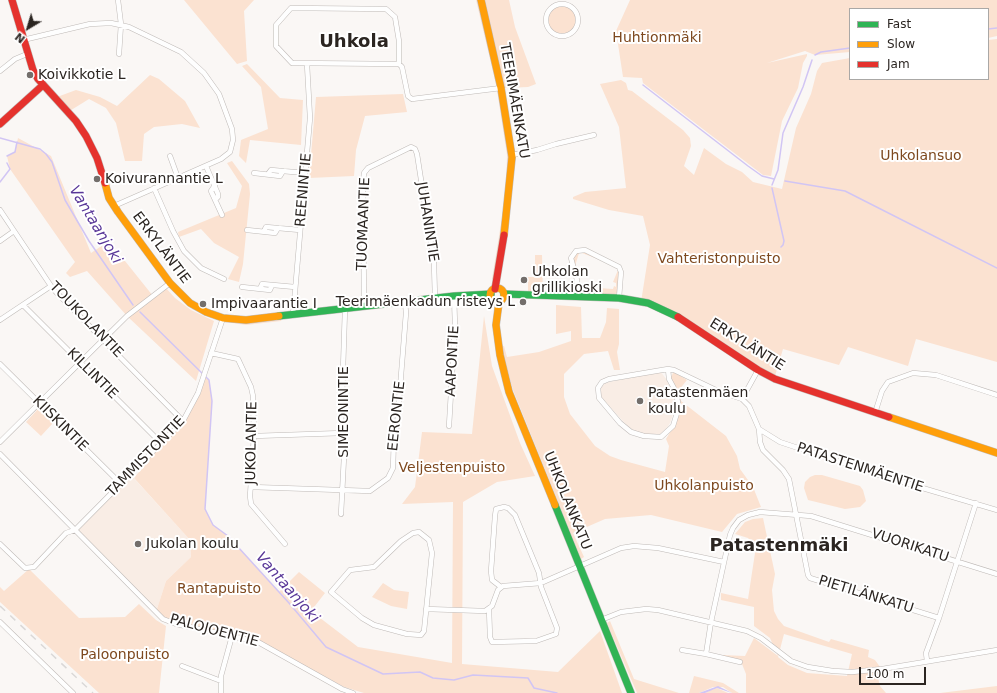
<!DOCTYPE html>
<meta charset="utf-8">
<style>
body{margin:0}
#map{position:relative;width:997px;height:693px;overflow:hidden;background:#faf7f5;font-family:"DejaVu Sans",sans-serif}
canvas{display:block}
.legend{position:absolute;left:849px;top:8px;width:140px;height:72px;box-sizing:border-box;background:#fff;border:1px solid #aaa8a6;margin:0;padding:5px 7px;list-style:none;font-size:12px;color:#2b2521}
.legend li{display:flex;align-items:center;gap:8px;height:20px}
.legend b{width:20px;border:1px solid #aaa8a6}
.north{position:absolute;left:8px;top:8px;width:40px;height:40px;-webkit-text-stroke:3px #fff;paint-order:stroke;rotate:218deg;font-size:11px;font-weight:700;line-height:16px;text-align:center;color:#2b2521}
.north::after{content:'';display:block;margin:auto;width:14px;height:18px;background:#2b2521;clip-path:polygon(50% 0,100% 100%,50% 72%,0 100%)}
.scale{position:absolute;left:859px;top:667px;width:67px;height:18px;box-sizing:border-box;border:2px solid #2b2521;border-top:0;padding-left:5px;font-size:12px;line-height:14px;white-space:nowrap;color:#2b2521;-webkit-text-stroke:3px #fff;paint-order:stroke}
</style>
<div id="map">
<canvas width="997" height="693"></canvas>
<ul class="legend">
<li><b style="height:5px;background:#30b455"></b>Fast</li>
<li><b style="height:5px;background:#ff9f0a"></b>Slow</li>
<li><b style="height:5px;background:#e5322d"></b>Jam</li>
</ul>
<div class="north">N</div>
<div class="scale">100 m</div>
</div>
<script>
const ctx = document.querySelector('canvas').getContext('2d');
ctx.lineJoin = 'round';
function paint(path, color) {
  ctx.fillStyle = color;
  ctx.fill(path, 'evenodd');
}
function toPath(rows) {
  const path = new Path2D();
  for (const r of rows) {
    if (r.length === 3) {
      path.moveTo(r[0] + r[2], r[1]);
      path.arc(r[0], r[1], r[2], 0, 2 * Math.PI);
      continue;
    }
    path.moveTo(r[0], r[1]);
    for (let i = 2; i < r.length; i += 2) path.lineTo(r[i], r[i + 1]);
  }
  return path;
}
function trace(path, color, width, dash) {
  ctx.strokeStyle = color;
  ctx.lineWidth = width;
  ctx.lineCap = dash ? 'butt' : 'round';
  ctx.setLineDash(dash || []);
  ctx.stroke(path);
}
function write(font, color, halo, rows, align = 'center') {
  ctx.font = font + ' "DejaVu Sans",sans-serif';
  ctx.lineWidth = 4;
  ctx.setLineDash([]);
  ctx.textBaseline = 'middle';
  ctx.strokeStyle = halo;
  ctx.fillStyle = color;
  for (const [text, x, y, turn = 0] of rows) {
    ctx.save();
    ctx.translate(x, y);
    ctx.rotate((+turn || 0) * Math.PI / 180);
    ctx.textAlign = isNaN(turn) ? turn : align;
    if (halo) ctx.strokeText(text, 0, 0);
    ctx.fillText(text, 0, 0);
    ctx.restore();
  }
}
paint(toPath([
 [660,371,667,380,676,405,670,423,664,433,659,436,648,436,630,429,602,398,600,391,601,387,605,383],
 [130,474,190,540,191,557,166,581,156,612,75,530]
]), '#f9ede5');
paint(toPath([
 [184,0,254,0,244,11,247,61,237,64],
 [476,0,479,0,497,81,496,84],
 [484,0,509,0,515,27,536,84,528,87,505,88],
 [630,0,997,0,997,36,988,38,988,9,850,9,850,52,815,55,805,51,767,63,807,54,807,56,803,63,798,88,782,121,771,176,763,175,716,139,643,83,642,78,623,77,616,31],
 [562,20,14],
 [997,39,997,362,916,339,908,366,848,347,839,365,783,349,775,376,720,344,687,322,641,302,650,245,643,216,609,210,573,199,573,197,585,192,626,188,619,127,600,84,621,80,626,83,628,90,632,91,683,130,690,138,691,146,684,166,694,175,704,148,726,164,742,172,753,182,782,189,796,128,811,94,817,71,822,63,850,58,850,79,988,79,988,40],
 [247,64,280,98,303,100,301,145,250,140,246,163,239,156,241,140,268,129,261,87,242,66],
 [150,75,159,79,185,101,200,128,182,124,154,127,144,134,142,161,125,161,116,123,106,108,89,99,68,112,57,97,76,90,100,97,117,106],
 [497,90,499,91,510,163,506,189,507,155],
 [403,94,407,112,365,116,356,150,354,176,309,178,316,97],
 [18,138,51,156,91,253,109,241,153,296,165,287,175,298,191,310,214,321,196,381,127,316,87,271,70,277,66,273,75,262,10,169,7,156,15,152],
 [232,161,249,184,250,194,243,264,239,282,228,279,239,257,214,243,201,229,179,237,178,232,236,208,242,186,227,163],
 [506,193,506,195,494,281,492,279],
 [582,251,614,264,620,269,618,292,614,295,580,292,579,284,584,284,585,287,613,289,614,286,616,287,616,283,613,282,618,270,613,265,582,253,579,253,575,266,573,267,573,256,576,253],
 [535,255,542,255,543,293,528,293,528,277,535,277],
 [556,305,581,307,582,338,600,338,606,322,607,308,619,309,619,344,617,352,620,370,614,370,608,351,584,354,564,374,564,397,570,414,595,446,610,456,621,460,665,472,669,446,666,439,676,422,679,409,671,377,673,373,676,373,687,380,679,390,681,401,726,436,737,456,740,469,753,487,761,507,737,514,722,532,651,515,605,519,573,533,584,557,581,559,513,390,501,347,504,346,507,357,539,352,571,341,571,331,556,334],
 [484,316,492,366,520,443,535,476,497,482,463,502,462,664,558,672,600,631,622,693,364,693,344,687,264,644,169,622,156,612,166,581,191,557,190,540,134,478,159,447,186,420,198,393,201,375,209,380,212,401,205,509,213,525,228,536,279,592,299,572,325,593,311,611,358,647,452,663,453,502,402,504,415,487,422,432,472,434],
 [282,319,281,321,246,325,225,322],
 [38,409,53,423,41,436,26,422],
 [815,475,822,475,860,486,863,490,866,501,860,507,845,509,808,500,804,488,805,482,810,477],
 [763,518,775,574,772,590,774,611,778,619,784,626,829,642,831,639,869,650,868,657,875,660,883,671,877,674,880,686,886,693,746,693,746,674,742,664,727,660,722,655,745,656,754,638,778,656,770,638,754,626,754,607,721,600,721,593,748,599,755,553,753,544,748,538,735,534,745,522,753,519],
 [784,634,852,654,847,676,807,673,788,665,778,657],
 [29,569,79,618,125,617,139,604,156,620,166,626,159,693,99,693,0,602,0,587,4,591],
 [383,583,394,590,409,592,407,609,391,606,372,597],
 [610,621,634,679,679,693,637,693,607,623],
 [694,676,723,683,739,693,732,693,723,687,713,687,699,693,689,693],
 [997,686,997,693,940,693],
 [717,688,728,693,705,693,711,690]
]), '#fbe2d1');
paint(toPath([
 [718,686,732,693,717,688,705,693,699,693]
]), '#d1c5f4');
trace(toPath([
 [988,29,997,28],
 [815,55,821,52,850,48],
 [643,85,748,166,762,176,774,179],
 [0,138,40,149,46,154,52,162,65,200,89,241,133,305],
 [7,156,15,152,17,142],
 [785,181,845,191,997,268],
 [0,182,10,169,7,163],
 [772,185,778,170,783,133,803,87,812,60],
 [772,188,784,241,783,245,781,247],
 [140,312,209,380,212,401,205,509,213,525,228,536,289,603,326,647,383,674,420,672,433,678,454,680,473,675,528,678,534,688,557,693]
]), '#d1c5f4', 1.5);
const street = toPath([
 [118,0,121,24,119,54],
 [562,20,16],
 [23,40,90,24,111,23,129,27,181,52,204,73,219,94,232,129,233,140,230,152,221,159,114,206],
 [399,64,399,41,395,17,386,9,291,8,276,25,276,46,292,63,399,64,402,67,408,96,412,99,501,88],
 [0,71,15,59,27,54],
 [512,155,537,150,556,144,594,135],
 [170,156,178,178],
 [206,166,218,194,218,197,215,200],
 [254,173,280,176,283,171],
 [268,174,271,170,305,173],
 [215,185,211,191,222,215],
 [154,188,173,231,184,251,201,268,224,279],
 [0,210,53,289,183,421],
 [247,230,275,233,278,228],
 [264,231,266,227,300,230],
 [0,241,14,231],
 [242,287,270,290,272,285],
 [260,289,262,284,295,287],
 [578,296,577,280,571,258,576,251,585,250,619,267,621,272,619,298],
 [23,305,161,443],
 [364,307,363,182,364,173,368,168,411,147,415,149,417,154,434,263,435,298],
 [293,315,310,118,307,64],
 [0,320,51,286],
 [211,353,238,359,251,387,253,396,254,436,250,496,251,504,285,544],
 [0,364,121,484],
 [668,369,669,379,675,390,678,402,677,413,673,426,661,437,644,436,631,432,620,423,599,398,598,388,602,382,609,379,668,369,674,370,718,391,742,399,749,406,759,429,780,442,882,476,997,510],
 [742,399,758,370],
 [875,413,882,391,888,382,913,373,936,375,997,395],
 [449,426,455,325,454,296],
 [759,429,760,442,763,450,783,470,789,479,808,575,810,578,939,618],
 [254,436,343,433],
 [0,442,127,316,170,283],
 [0,454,163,619,176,624,258,642,342,689,353,693],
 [251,487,370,491,388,478,393,468,394,437,397,426,406,313,405,302],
 [341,514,345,438,341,430,345,309],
 [419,532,429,540,432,553,424,631,421,635,407,634,374,625,362,618,331,592,350,570,374,567,401,541,413,533,419,532],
 [0,544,25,568,34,567,66,533,75,530,183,421,198,393,223,318],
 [426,609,485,611,492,606,498,590,503,586,541,583,621,548,634,546,658,548,724,562],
 [489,609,490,637,492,642,536,641,556,634,557,628,541,587,539,573,515,515,508,508,504,507,496,509,495,516,491,571,492,580,501,587],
 [601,620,621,612,646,609,658,610,747,631,761,638,791,661,808,667,833,671,852,672,882,669,997,650],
 [0,622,73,693],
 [682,650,706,654,711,622,730,535,733,528,739,520,748,515,760,512,811,516,997,574],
 [706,654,740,662],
 [927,661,926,653,939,618,976,503],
 [182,666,221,681],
 [221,693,221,676,232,636]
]);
const fast = toPath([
 [504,294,619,298,648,303,678,317],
 [279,316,454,296,491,294],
 [555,505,631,693]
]);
const slow = toPath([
 [481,0,501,88,512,157,504,235],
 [105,183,109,198,118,212,170,283,190,303,206,312,223,318,246,320,279,316],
 [497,295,7],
 [499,302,496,325,500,355,509,392,555,505],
 [889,417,997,453]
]);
const jam = toPath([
 [12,0,33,70,38,79,76,121,86,136,97,158,105,183],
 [0,124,43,85],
 [495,289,504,235],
 [678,317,758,370,775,379,889,417]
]);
trace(street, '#bfbab7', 5.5);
trace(fast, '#bfbab7', 8);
trace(slow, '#bfbab7', 8);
trace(jam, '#bfbab7', 8);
trace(street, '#fefefe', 4.5);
trace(fast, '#30b455', 7);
trace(slow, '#ff9f0a', 7);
trace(jam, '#e5322d', 7);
trace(toPath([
 [0,606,93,693]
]), '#dad8d7', 1.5, [7, 7]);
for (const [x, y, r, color] of [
 [30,75,4,"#736e6b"],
 [97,179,4,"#736e6b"],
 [524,280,4,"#736e6b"],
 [523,302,4,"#736e6b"],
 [203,304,4,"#736e6b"],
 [640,401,4,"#736e6b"],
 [138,544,4,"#736e6b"]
]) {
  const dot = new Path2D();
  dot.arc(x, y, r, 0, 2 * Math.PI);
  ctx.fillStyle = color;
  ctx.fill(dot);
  trace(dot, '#fff', 1.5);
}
write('14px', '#7e491f', '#fff', [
 ["Huhtionmäki",657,38],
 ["Uhkolansuo",921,156],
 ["Vahteristonpuisto",719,259],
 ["Veljestenpuisto",452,468],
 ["Uhkolanpuisto",704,486],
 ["Rantapuisto",219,589],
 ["Paloonpuisto",125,655]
]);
write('14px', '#2b2521', '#fff', [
 ["Koivikkotie L",38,75],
 ["Koivurannantie L",105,179],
 ["Uhkolan",532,272],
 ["grillikioski",532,288],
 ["Teerimäenkadun risteys L",515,302,"right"],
 ["Impivaarantie I",211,304],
 ["Patastenmäen",648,393],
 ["koulu",648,409],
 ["Jukolan koulu",146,544]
], 'left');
write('14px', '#2b2521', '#fff', [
 ["TEERIMÄENKATU",514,101,80],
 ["REENINTIE",304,190,-85],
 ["JUHANINTIE",427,222,81],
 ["TUOMAANTIE",364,224,-88],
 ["ERKYLÄNTIE",161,248,53],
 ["TOUKOLANTIE",86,320,46],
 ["ERKYLÄNTIE",747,345,32],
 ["AAPONTIE",453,361,-87],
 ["KILLINTIE",92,374,45],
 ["SIMEONINTIE",344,412,-90],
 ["EERONTIE",397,416,-84],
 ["KIISKINTIE",60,424,45],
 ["JUKOLANTIE",252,443,-89],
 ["TAMMISTONTIE",146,457,-46],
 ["PATASTENMÄENTIE",860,468,18],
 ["UHKOLANKATU",567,501,68],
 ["VUORIKATU",910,546,18],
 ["PIETILÄNKATU",866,595,17],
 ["PALOJOENTIE",214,631,15]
]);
write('italic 15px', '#593798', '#fff', [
 ["Vantaanjoki",95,225,59],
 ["Vantaanjoki",287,588,49]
]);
write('bold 18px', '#2b2521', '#fff', [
 ["Uhkola",354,42],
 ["Patastenmäki",779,546]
]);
</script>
